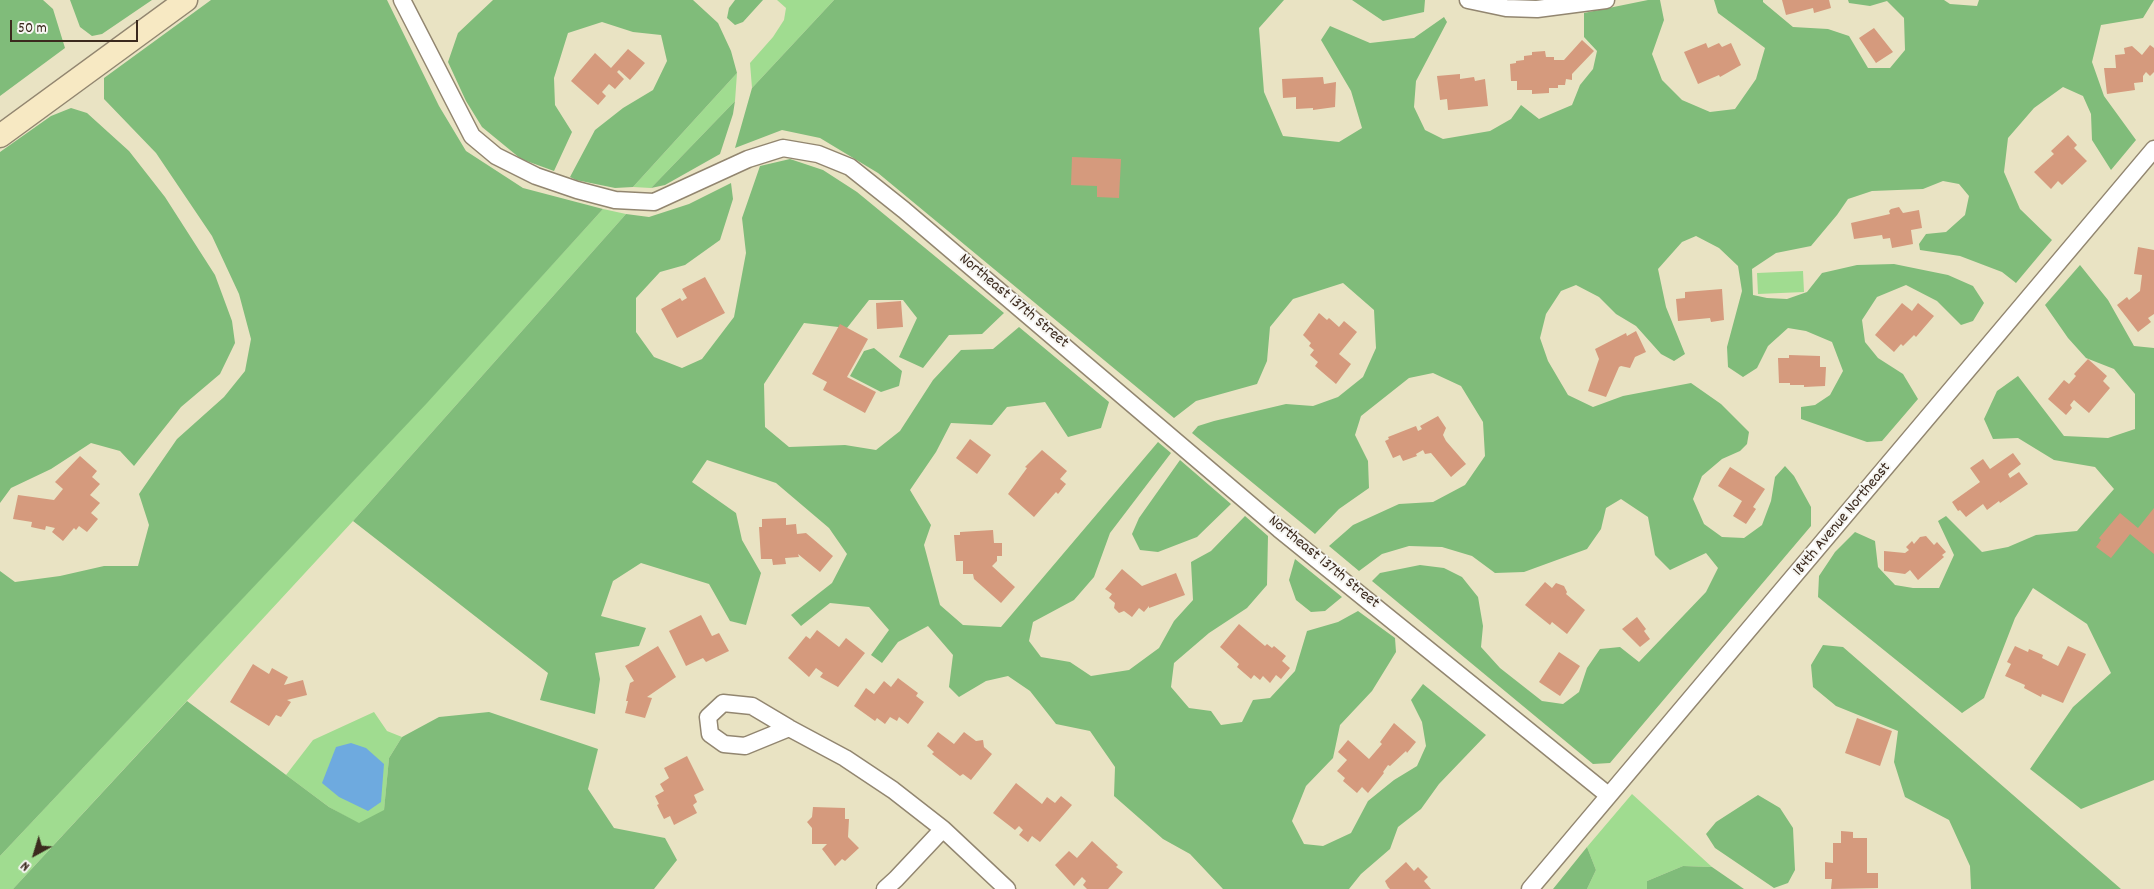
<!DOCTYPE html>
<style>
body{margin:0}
#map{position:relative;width:2154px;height:889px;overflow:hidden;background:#e9e3c3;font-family:Dekko,sans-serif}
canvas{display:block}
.north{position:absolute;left:10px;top:829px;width:50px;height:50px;-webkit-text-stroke:4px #f6f6f2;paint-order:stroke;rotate:219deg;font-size:14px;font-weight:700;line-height:20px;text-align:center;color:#3b2a1e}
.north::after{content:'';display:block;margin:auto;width:18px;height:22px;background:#3b2a1e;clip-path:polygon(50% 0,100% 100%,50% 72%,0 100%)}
.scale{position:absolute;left:10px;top:20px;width:128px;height:22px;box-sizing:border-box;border:2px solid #3b2a1e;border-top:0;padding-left:6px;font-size:15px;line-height:18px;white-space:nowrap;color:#3b2a1e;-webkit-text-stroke:4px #f6f6f2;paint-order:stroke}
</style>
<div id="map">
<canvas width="2154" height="889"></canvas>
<div class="north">N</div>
<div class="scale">50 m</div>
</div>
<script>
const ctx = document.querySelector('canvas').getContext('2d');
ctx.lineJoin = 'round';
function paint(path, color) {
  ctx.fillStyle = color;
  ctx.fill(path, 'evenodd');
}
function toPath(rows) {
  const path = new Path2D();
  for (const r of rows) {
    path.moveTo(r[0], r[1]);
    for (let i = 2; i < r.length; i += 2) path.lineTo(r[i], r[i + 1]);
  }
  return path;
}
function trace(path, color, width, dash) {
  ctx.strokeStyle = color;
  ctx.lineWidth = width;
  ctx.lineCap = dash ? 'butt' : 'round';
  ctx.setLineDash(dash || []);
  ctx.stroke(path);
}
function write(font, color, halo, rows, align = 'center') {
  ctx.font = font + ' Dekko,sans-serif';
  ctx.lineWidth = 4;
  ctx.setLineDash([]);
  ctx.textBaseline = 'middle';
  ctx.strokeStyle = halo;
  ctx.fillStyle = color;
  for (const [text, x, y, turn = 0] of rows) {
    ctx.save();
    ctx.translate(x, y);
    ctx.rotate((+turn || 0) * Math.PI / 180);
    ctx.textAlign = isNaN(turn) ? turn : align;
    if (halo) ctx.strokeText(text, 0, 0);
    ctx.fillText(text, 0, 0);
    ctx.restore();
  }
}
paint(toPath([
 [777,0,834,0,752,88,750,63,773,37,784,20,786,8],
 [737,73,735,101,651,188,633,187],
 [603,209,626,214,353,521,13,889,0,889,0,856,426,403],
 [1803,271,1804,292,1758,294,1757,273],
 [374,712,387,731,402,737,389,758,384,811,359,824,329,807,286,775,313,740],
 [1632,794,1712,867,1683,866,1647,881,1647,889,1587,889,1596,870,1587,847]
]), '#a0dc90');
paint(toPath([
 [0,0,43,0,53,9,65,48,0,96],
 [70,0,152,0,102,34,92,36,80,27],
 [211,0,387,0,439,106,466,151,523,188,603,209,427,403,0,856,0,571,15,582,60,576,104,566,138,566,149,525,139,494,177,439,224,397,245,371,251,339,239,294,212,236,156,153,104,99,104,78],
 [493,0,693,0,718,23,731,51,737,73,633,187,615,188,576,180,570,177,595,130,623,108,653,90,667,61,661,35,633,32,602,22,568,33,554,78,555,105,572,132,554,171,521,159,482,127,466,101,448,62,458,33],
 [735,0,763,0,743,22,735,25,727,18,729,8],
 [834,0,1284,0,1259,28,1264,92,1283,136,1339,142,1362,128,1351,91,1321,40,1330,26,1370,43,1414,38,1444,17,1447,22,1416,81,1414,107,1425,130,1443,139,1490,131,1511,119,1521,105,1539,119,1572,105,1580,85,1593,69,1597,51,1584,37,1584,13,1648,0,1660,0,1664,20,1652,54,1662,80,1682,100,1710,112,1735,109,1756,79,1765,48,1718,13,1714,0,1763,0,1763,2,1793,27,1828,29,1849,36,1868,68,1890,68,1905,50,1904,18,1887,1,1870,6,1849,3,1848,0,1944,0,1950,4,1977,6,1979,0,2154,0,2143,18,2101,25,2092,62,2104,96,2136,140,2111,170,2092,140,2091,114,2083,96,2063,87,2034,108,2008,138,2004,172,2020,209,2052,240,2016,283,2002,272,1960,256,1920,250,1919,244,1926,234,1946,232,1965,215,1969,196,1959,184,1943,181,1923,189,1872,191,1848,199,1837,215,1811,246,1776,253,1752,269,1753,295,1767,298,1787,299,1807,292,1822,273,1857,265,1894,264,1948,275,1973,286,1984,303,1973,321,1961,325,1937,301,1906,285,1877,297,1862,320,1865,342,1878,358,1903,374,1918,399,1882,441,1867,442,1801,419,1801,407,1815,405,1830,395,1843,371,1832,342,1806,331,1788,328,1768,346,1757,368,1743,377,1728,367,1727,347,1742,291,1738,266,1719,248,1696,236,1682,242,1658,269,1666,307,1685,354,1674,361,1661,354,1636,326,1616,314,1599,297,1576,285,1561,291,1546,314,1540,338,1548,361,1568,395,1593,407,1623,396,1691,383,1721,404,1749,432,1747,444,1740,451,1722,459,1702,476,1693,499,1704,524,1722,537,1744,538,1762,525,1771,501,1775,477,1785,466,1794,476,1811,507,1811,526,1610,763,1593,764,1372,581,1380,573,1420,565,1444,568,1462,577,1478,597,1483,626,1481,647,1500,668,1542,701,1563,704,1579,692,1587,668,1600,649,1620,647,1639,662,1706,592,1718,568,1706,553,1670,570,1655,555,1648,517,1621,499,1606,508,1601,529,1587,549,1524,572,1495,573,1472,556,1442,547,1409,546,1382,554,1359,571,1329,546,1353,525,1399,504,1433,502,1465,485,1485,456,1483,422,1461,386,1433,373,1409,378,1361,416,1355,435,1368,461,1369,488,1339,509,1315,534,1192,433,1198,426,1214,421,1286,404,1313,406,1338,397,1363,377,1376,348,1374,310,1343,283,1293,299,1270,327,1267,361,1257,384,1196,401,1174,418,878,173,820,138,782,130,735,148,752,88],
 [1352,0,1425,0,1424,12,1383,21],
 [735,101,733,114,720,154,665,185,651,188],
 [71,108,87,113,129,151,165,197,215,275,232,321,235,343,220,374,181,407,134,466,120,451,91,443,51,469,11,488,0,503,0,152,51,116],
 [790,159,823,170,857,192,1004,313,982,334,949,335,923,368,899,357,917,318,903,300,869,300,847,328,804,323,764,384,765,427,789,447,845,445,876,450,900,431,933,380,961,350,993,349,1019,327,1109,402,1101,428,1068,437,1045,402,1007,407,992,425,951,423,936,452,910,490,931,525,924,545,940,605,963,625,1001,627,1158,442,1171,453,1110,533,1094,577,1074,600,1033,622,1029,641,1041,657,1070,662,1091,676,1129,670,1159,648,1174,621,1193,600,1191,562,1211,551,1245,516,1268,536,1267,585,1247,608,1209,633,1174,663,1171,687,1189,708,1211,711,1221,725,1242,722,1253,700,1270,698,1295,671,1307,631,1338,622,1358,611,1395,638,1396,652,1372,691,1340,725,1333,758,1306,786,1292,821,1304,844,1323,846,1351,833,1368,801,1394,780,1417,766,1426,746,1422,722,1411,700,1423,684,1486,735,1439,784,1421,809,1398,827,1390,849,1361,874,1349,889,1223,889,1190,854,1163,839,1114,796,1115,767,1090,731,1056,724,1030,691,1008,676,986,681,959,697,949,687,953,655,928,626,898,642,882,663,871,655,889,630,869,607,830,603,801,626,791,615,832,583,847,554,829,528,776,483,707,460,692,482,736,513,742,540,761,573,746,625,730,621,709,584,641,563,613,581,601,616,646,628,639,646,595,653,600,679,595,714,540,700,548,673,353,521,626,214,649,217,689,204,731,183,733,199,720,240,685,265,660,272,636,298,636,332,654,357,682,368,702,359,734,317,746,253,742,218,760,166],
 [2080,265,2108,300,2134,346,2154,348,2154,780,2081,809,2030,769,2073,707,2111,673,2087,624,2033,588,2015,618,1984,698,1962,713,1818,597,1819,576,1835,552,1855,532,1875,541,1878,567,1895,585,1913,588,1939,588,1954,555,1938,521,1946,516,1982,552,2008,547,2036,535,2077,531,2114,489,2095,467,2054,460,2018,438,1993,439,1984,419,1997,391,2018,376,2064,436,2108,438,2135,429,2135,394,2114,369,2086,358,2068,338,2045,305],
 [874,348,902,371,899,386,881,392,850,376,864,351],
 [1180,460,1231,504,1197,537,1158,552,1140,550,1132,534,1139,518],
 [1295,559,1342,597,1325,611,1311,612,1296,600,1289,580],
 [1823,645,1843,647,2121,889,1971,889,1970,866,1949,820,1905,797,1894,762,1898,731,1836,706,1813,687,1811,665],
 [187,701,329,807,359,823,384,810,389,758,402,737,439,717,489,712,598,749,588,789,614,828,665,838,677,860,654,889,13,889],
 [1758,795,1780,808,1793,828,1795,870,1788,883,1774,888,1715,848,1706,834,1716,822],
 [1587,847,1596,870,1587,889,1553,889],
 [1683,866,1712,867,1744,889,1647,889,1647,881]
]), '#80bc7a');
paint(toPath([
 [351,743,366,748,384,764,381,802,368,811,339,797,322,783,336,747]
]), '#6eaadf');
paint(toPath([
 [1782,0,1829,0,1831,8,1814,13,1813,8,1786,15],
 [1874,28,1893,52,1876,63,1859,38],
 [1582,40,1594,51,1572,74,1572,80,1566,79,1565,85,1558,85,1558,88,1549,88,1549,93,1532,94,1532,90,1517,90,1517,81,1511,81,1510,64,1516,63,1516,61,1524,60,1524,56,1532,55,1532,52,1545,51,1546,57,1554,57,1554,60,1564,60],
 [1706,43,1708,48,1719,43,1722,47,1731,43,1741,65,1720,77,1719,75,1698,84,1684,52],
 [2150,45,2154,48,2154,72,2150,76,2146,72,2143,76,2143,82,2134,83,2135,90,2107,94,2104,68,2116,68,2115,55,2125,54,2124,48,2132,46,2142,55],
 [628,49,645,63,630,80,619,70,617,72,624,79,615,89,609,84,602,92,606,96,598,105,571,81,595,53,611,68],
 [1460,74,1460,79,1474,77,1475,81,1485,79,1488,106,1448,110,1447,99,1440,100,1437,76],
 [1323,77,1324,84,1336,82,1335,107,1313,110,1313,108,1296,109,1296,97,1283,98,1282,79],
 [2068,135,2077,145,2074,148,2087,161,2062,185,2058,181,2051,189,2034,172,2054,154,2051,151],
 [1072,157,1121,159,1119,198,1097,197,1097,186,1071,185],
 [1899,207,1903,213,1919,210,1922,228,1911,230,1913,244,1892,248,1890,238,1883,239,1882,235,1854,239,1851,223,1890,214,1889,211,1891,209],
 [2138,247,2154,250,2154,314,2148,318,2151,322,2138,332,2117,305,2127,297,2129,300,2140,291,2142,275,2134,274],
 [705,277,725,313,677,338,661,309,680,298,682,301,687,298,682,289],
 [1722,289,1724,320,1711,322,1710,318,1678,321,1676,299,1685,298,1685,292],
 [901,301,903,327,877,329,876,303],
 [1902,303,1912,311,1918,303,1934,316,1916,337,1914,335,1903,346,1901,344,1894,352,1875,335],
 [1319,313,1327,320,1329,318,1339,327,1344,321,1357,332,1339,354,1351,364,1336,384,1315,366,1318,362,1310,355,1314,350,1309,346,1311,343,1303,335],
 [840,324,868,339,847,377,876,392,865,413,823,390,827,382,812,374],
 [1636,331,1646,352,1635,357,1630,368,1621,366,1619,367,1606,397,1588,391,1599,359,1595,349,1626,333,1627,336],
 [1789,355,1820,356,1820,367,1826,367,1825,386,1804,387,1804,385,1790,385,1790,383,1779,383,1778,358,1789,358],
 [2088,359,2107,376,2103,381,2110,388,2089,413,2074,400,2070,405,2072,408,2066,415,2048,399,2064,380,2069,384,2076,376,2074,374],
 [1438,416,1446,428,1443,435,1446,441,1466,464,1451,477,1431,453,1425,454,1423,450,1416,454,1417,456,1403,461,1400,455,1393,458,1385,441,1389,439,1388,437,1416,426,1418,431,1422,429,1420,426],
 [970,439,991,455,977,474,956,458],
 [1042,450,1067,471,1060,479,1066,484,1058,494,1056,492,1034,517,1008,494,1027,468,1025,467],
 [2013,453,2021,464,2008,474,2010,478,2019,472,2028,484,2000,503,1999,501,1987,510,1983,504,1966,517,1960,510,1958,511,1952,502,1980,482,1970,468,1983,459,1990,469],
 [80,456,97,471,92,477,100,484,90,495,100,503,91,513,98,519,87,532,79,526,76,530,74,528,63,541,52,532,55,528,46,526,45,530,31,527,32,522,13,519,18,495,54,500,63,489,55,482],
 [1730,467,1765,489,1753,507,1756,509,1746,524,1733,516,1742,501,1718,486],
 [2154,508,2154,554,2130,534,2111,558,2096,547,2101,540,2099,538,2120,513,2138,528],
 [786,518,786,525,796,524,797,534,806,533,833,556,820,572,798,554,799,557,785,558,786,564,773,565,772,559,761,559,759,527,762,527,762,519],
 [993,530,994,543,1002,543,1002,556,997,556,997,561,992,566,1015,587,1001,603,974,579,973,574,963,574,963,561,956,561,954,535,960,535,960,532],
 [1926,536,1934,545,1937,542,1946,552,1942,555,1944,557,1918,580,1910,570,1905,574,1884,571,1884,551,1905,553,1909,550,1906,547,1912,541,1914,544,1920,537],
 [1122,569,1142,586,1176,573,1185,595,1149,608,1149,606,1144,612,1139,608,1132,617,1124,611,1119,613,1114,608,1115,603,1109,598,1112,594,1105,589],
 [1545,582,1552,588,1556,583,1564,586,1567,592,1566,594,1585,610,1567,634,1552,622,1550,625,1525,605],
 [701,615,712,636,719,633,729,651,706,662,703,658,686,666,669,631],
 [1637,617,1646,629,1644,631,1650,639,1640,647,1622,629],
 [1239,624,1265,646,1267,644,1272,648,1274,646,1286,656,1282,661,1290,668,1281,679,1276,675,1270,683,1263,676,1260,680,1254,675,1251,679,1237,667,1239,664,1220,647],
 [817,630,839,647,846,638,865,653,838,687,820,677,823,673,816,668,809,677,788,658,806,636,810,639],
 [658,646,676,677,647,697,652,698,645,718,625,713,628,701,626,701,630,683,634,681,625,666],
 [2015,646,2028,652,2029,649,2043,655,2042,658,2058,666,2068,646,2086,654,2063,703,2042,694,2041,697,2024,688,2025,685,2005,676,2011,664,2007,662],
 [1559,652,1580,666,1560,696,1539,682],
 [253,664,269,674,272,668,288,677,284,685,303,680,307,695,287,700,291,702,281,717,276,715,269,726,230,702],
 [898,678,918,693,916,696,924,702,908,724,899,717,897,721,890,717,885,724,877,718,875,721,854,706,866,688,874,694,884,681,891,687],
 [1857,718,1892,731,1880,766,1845,753],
 [1394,723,1416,742,1407,753,1406,751,1390,766,1388,765,1383,772,1384,773,1368,793,1362,787,1357,793,1343,781,1345,778,1337,771,1347,760,1338,752,1348,740,1369,759,1382,744,1380,742],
 [938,732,954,744,964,732,976,741,983,740,984,747,992,754,971,780,963,774,960,776,932,754,934,752,927,746],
 [687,756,704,790,694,795,697,802,693,805,697,813,674,825,670,816,664,819,657,805,659,804,655,796,664,791,660,784,669,778,664,768],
 [1016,783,1042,804,1047,797,1055,803,1061,796,1072,805,1040,842,1032,836,1028,842,1019,835,1023,830,1019,826,1015,830,993,813],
 [813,807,845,808,845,819,849,819,848,837,859,848,845,861,842,859,835,866,822,849,827,844,812,844,812,828,807,822,812,817],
 [1841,831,1853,832,1853,838,1867,838,1867,873,1878,873,1878,888,1831,889,1832,879,1825,879,1825,862,1833,863,1833,843,1841,843],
 [1092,841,1118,865,1116,867,1123,872,1108,889,1087,889,1083,885,1086,881,1082,877,1074,886,1055,865,1069,851,1077,858],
 [1406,862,1414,871,1418,867,1428,877,1424,881,1431,889,1390,889,1388,887,1385,881]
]), '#d59a7d');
const minor = toPath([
 [402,0,472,136,496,156,536,176,577,190,615,200,654,202,748,159,783,148,818,154,850,167,904,210,1279,529,1608,795],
 [1468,0,1506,8,1537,9,1606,0],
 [789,728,745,746,724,744,710,734,708,717,723,703,752,706,789,728,845,758,893,790,943,829,1007,889],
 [885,889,896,879,943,829],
 [1530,889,2154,149]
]);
const secondary = toPath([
 [0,136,186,0]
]);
trace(minor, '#928670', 19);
trace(secondary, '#928670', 25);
trace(minor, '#fff', 16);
trace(secondary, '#f7e9c3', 22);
write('16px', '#3b2a1e', '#f6f6f2', [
 ["Northeast 137th Street",1013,302,40],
 ["184th Avenue Northeast",1843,520,-50],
 ["Northeast 137th Street",1323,563,39]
]);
</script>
